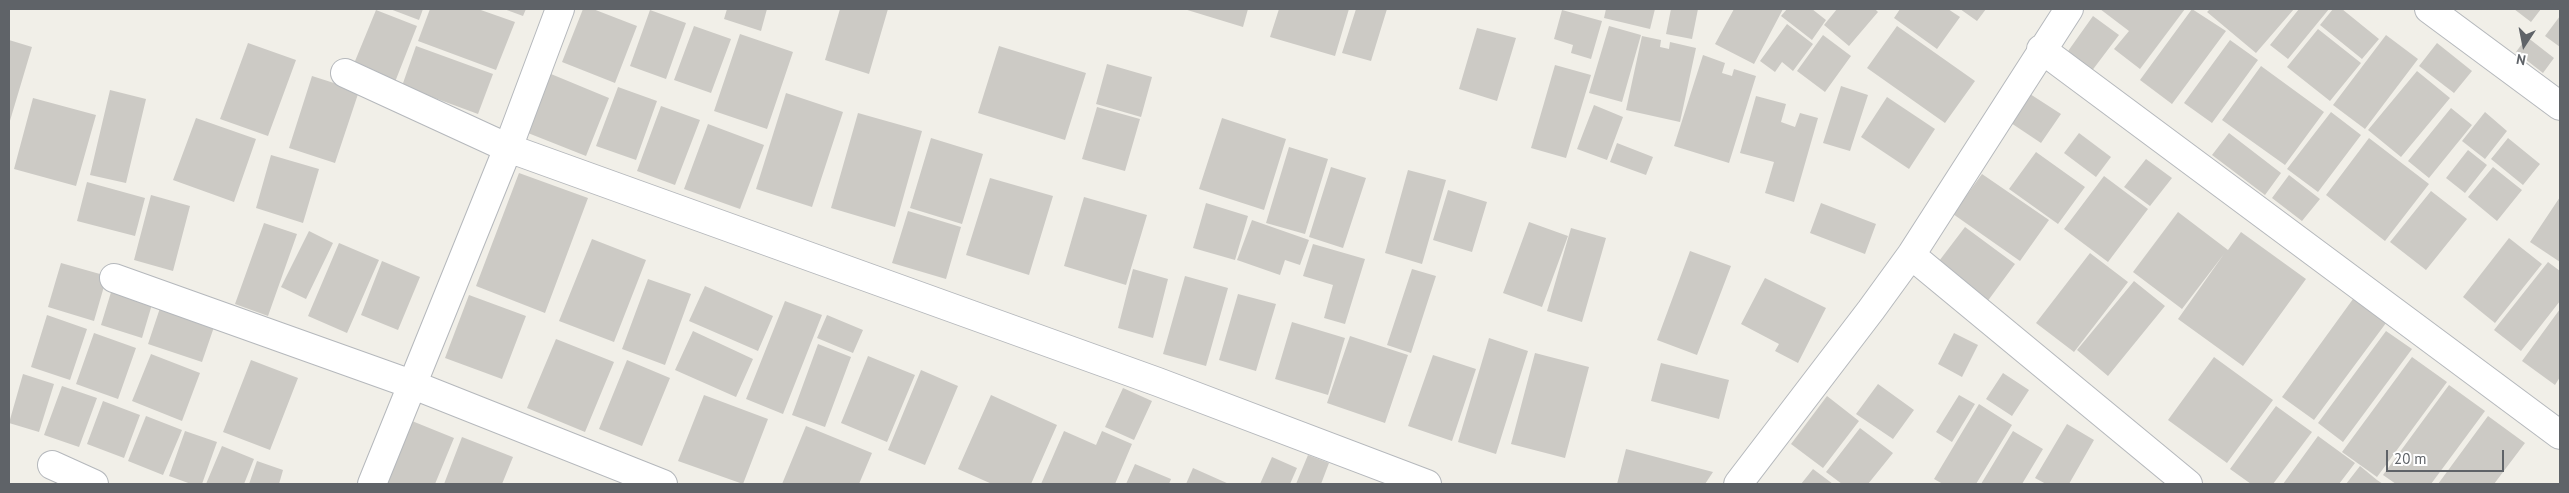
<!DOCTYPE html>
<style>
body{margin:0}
#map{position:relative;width:2569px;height:493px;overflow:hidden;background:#f1efe8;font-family:"PT Sans",sans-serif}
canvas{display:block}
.frame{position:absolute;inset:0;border:10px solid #5f6368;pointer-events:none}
.north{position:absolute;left:2499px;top:20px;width:50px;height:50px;-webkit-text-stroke:4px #fff;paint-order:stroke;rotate:191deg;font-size:14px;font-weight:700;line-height:20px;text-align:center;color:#5f6368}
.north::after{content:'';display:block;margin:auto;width:18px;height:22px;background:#5f6368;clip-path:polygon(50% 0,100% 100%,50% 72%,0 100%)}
.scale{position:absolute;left:2386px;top:450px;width:118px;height:22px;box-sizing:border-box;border:2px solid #5f6368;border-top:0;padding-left:6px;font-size:15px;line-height:18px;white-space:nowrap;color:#5f6368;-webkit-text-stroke:4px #fff;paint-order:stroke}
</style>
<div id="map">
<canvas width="2569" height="493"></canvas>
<div class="frame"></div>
<div class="north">N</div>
<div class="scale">20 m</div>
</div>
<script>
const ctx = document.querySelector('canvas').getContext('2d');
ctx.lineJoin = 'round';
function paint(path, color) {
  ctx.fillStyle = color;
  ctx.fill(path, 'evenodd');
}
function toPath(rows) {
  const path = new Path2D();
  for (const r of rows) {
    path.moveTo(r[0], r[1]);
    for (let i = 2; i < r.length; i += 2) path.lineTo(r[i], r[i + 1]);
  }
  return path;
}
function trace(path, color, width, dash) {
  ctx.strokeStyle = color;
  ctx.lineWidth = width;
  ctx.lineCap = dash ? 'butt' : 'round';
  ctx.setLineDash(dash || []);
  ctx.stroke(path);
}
paint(toPath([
 [390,9,423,9,419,20],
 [430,9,478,9,515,22,496,70,418,41],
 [504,9,526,9,523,16],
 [583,9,593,9,637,26,615,83,562,62],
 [727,9,767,9,761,31,724,19],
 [840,9,888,9,869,74,825,60],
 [1184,9,1248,9,1243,27],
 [1279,9,1349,9,1335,56,1270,37],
 [1356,9,1387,9,1371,61,1342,53],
 [1606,9,1655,9,1650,29,1604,18],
 [1671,9,1698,9,1692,39,1666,34],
 [1734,9,1783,9,1754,64,1715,44],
 [1787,9,1812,9,1826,20,1812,40,1781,16],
 [1837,9,1875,9,1878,12,1849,46,1824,25],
 [1900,9,1948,9,1960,17,1937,49,1894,18],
 [1960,9,1986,9,1977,21],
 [2100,9,2185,9,2140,69,2114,49,2129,31],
 [2192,9,2226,31,2172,104,2140,80],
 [2210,9,2294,9,2256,53,2207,12],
 [2299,9,2329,9,2288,59,2270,45],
 [2333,9,2342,9,2379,39,2362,59,2320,25],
 [2514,9,2541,9,2531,22],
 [376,10,417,26,395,82,353,66],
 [650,10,686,23,666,79,630,66],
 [1562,10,1602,21,1591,59,1571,53,1573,45,1554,39],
 [2093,16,2119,35,2091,72,2066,54],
 [2560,16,2560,47,2545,36],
 [1787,24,1813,44,1793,71,1782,62,1775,72,1760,61],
 [694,26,731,39,711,93,674,80],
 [1609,26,1641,35,1622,102,1589,93],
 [1897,26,1975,81,1945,123,1867,68],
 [1477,28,1516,38,1497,101,1459,89],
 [2318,29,2361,63,2330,101,2287,67],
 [740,34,793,52,767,129,714,111],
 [1823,35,1851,56,1825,92,1797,71],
 [2386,35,2418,59,2365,129,2333,105],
 [1642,36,1661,40,1660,47,1669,49,1670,42,1696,48,1680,122,1626,110],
 [2527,37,2554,58,2543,73,2516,52],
 [9,40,32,47,9,124],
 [2230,40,2258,60,2212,123,2184,103],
 [248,43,296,60,268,136,220,119],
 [2437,43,2472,71,2454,93,2419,66],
 [416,46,493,74,478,114,402,86],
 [999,46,1086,73,1065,140,978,113],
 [1703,55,1725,63,1722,73,1732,76,1734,69,1756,76,1729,163,1674,146],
 [1107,64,1152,77,1141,117,1096,104],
 [1555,65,1591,75,1566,158,1531,148],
 [2261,66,2324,112,2285,165,2222,120],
 [2417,71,2450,98,2401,157,2368,130],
 [551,74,609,98,586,156,528,133],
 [312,76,359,91,335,163,289,148],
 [1841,86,1868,95,1850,151,1823,143],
 [618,87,657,101,636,160,596,146],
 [110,90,146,99,126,183,90,175],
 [786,93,843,112,812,207,756,189],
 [2030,94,2061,114,2041,143,2011,123],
 [1756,96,1786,104,1781,122,1795,127,1800,113,1818,118,1794,202,1765,193,1774,162,1740,153],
 [1887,97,1935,129,1909,169,1861,137],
 [33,98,96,115,76,186,14,169],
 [1594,105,1623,117,1607,160,1577,149],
 [661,106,700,120,675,185,637,171],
 [1097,107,1140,119,1125,171,1082,159],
 [2451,108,2472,125,2429,178,2408,161],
 [2331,112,2361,135,2318,192,2287,169],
 [2485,112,2507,131,2485,159,2462,141],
 [858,113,922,131,895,227,831,208],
 [196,118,256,139,234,202,173,180],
 [1222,118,1286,139,1264,210,1199,189],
 [708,124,764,145,740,209,684,189],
 [2079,133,2111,157,2096,177,2064,153],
 [2229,133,2281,173,2265,195,2212,155],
 [931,138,983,154,962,224,910,208],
 [2369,138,2429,184,2385,241,2326,195],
 [2508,138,2540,164,2523,185,2491,159],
 [1617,143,1653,157,1646,175,1610,162],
 [1289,147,1328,159,1305,234,1266,223],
 [2468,150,2487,165,2465,193,2446,178],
 [2036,152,2085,187,2058,224,2009,189],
 [271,155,319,169,303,223,256,208],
 [2146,159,2172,178,2150,206,2124,187],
 [1331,167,1366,178,1343,248,1309,237],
 [2493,167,2522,190,2497,221,2468,197],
 [1408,170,1446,180,1422,264,1385,253],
 [519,173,588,198,545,313,476,286],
 [1982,174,2049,220,2020,261,1953,214],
 [2289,175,2320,199,2302,221,2272,198],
 [2104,176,2148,209,2108,262,2064,229],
 [990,178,1053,196,1029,275,966,255],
 [87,182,145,198,135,236,77,221],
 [1448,190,1487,202,1472,252,1433,240],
 [2431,191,2467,219,2426,270,2390,242],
 [151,195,190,206,173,271,134,260],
 [1084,197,1147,215,1126,285,1064,266],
 [2560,197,2560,262,2530,242],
 [1206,203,1248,216,1235,260,1193,248],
 [1821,203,1876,224,1865,254,1810,233],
 [908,211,961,227,946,279,892,263],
 [2178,212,2228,250,2241,232,2306,279,2243,366,2178,319,2224,254,2182,309,2133,272],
 [1252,220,1309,240,1300,265,1285,260,1280,275,1237,260],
 [1529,222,1568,236,1542,307,1503,293],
 [264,223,297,234,268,316,235,304],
 [1965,227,2015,264,1984,306,1933,269],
 [1571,228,1606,238,1582,322,1547,311],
 [309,231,333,243,306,299,281,287],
 [2509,238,2542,264,2495,323,2463,297],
 [592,239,646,260,614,342,559,321],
 [339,243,379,260,347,333,308,316],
 [1313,244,1365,259,1345,324,1324,318,1333,285,1303,276],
 [1690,251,1731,266,1697,355,1657,340],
 [2090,253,2128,282,2074,352,2036,323],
 [382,261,420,277,398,330,361,315],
 [2548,262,2560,271,2560,301,2521,351,2494,330],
 [61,263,107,276,94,321,48,307],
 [1133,269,1168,279,1153,338,1118,328],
 [1412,269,1436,276,1411,353,1387,345],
 [1185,276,1228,288,1206,366,1163,354],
 [1765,278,1826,308,1798,363,1775,351,1779,344,1741,324],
 [648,279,691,294,665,365,622,349],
 [2134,281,2165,306,2108,376,2077,350],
 [705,286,773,316,758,351,689,321],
 [112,289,153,301,142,338,101,325],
 [1238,294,1276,304,1256,371,1219,360],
 [469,295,526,316,502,379,445,358],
 [2353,299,2386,323,2314,420,2282,397],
 [785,301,822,315,783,414,746,399],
 [160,308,214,327,202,362,148,344],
 [2560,309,2560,377,2555,385,2522,361],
 [47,315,87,329,70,380,31,367],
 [827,315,863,330,853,353,817,338],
 [1292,322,1345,338,1328,395,1275,379],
 [693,331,753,359,736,397,675,370],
 [2386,331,2412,349,2343,442,2318,423],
 [94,333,136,348,118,399,76,384],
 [1954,333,1978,345,1962,377,1938,364],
 [1350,336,1408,355,1385,423,1327,403],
 [1489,338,1528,351,1496,454,1458,442],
 [556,339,614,362,585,432,527,408],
 [818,344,851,357,825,427,792,415],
 [1535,353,1589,367,1565,458,1511,444],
 [151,354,200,373,182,421,132,401],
 [1433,355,1476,369,1452,441,1408,426],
 [868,356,915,375,887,442,841,423],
 [2214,357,2273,400,2227,463,2168,420],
 [2412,357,2447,382,2377,477,2342,452],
 [251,360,298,378,270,450,223,432],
 [627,360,670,378,642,446,599,429],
 [1661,363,1729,380,1719,419,1651,401],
 [921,370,958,386,925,465,888,450],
 [2003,373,2029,390,2012,416,1986,399],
 [23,374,54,384,39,432,9,423],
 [1878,384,1914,410,1893,439,1856,414],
 [2449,385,2485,411,2431,484,2396,484,2383,475],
 [62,386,97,398,79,447,44,435],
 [1123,388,1152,401,1134,440,1105,427],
 [704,395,768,419,743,484,678,461],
 [991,395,1057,425,1031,484,992,484,958,469],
 [1959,395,1975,404,1952,442,1936,432],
 [1827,396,1859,421,1823,468,1791,444],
 [103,401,140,415,124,458,87,444],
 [1979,404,2012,425,1976,484,1943,484,1934,479],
 [2276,406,2312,432,2273,484,2251,484,2230,469],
 [146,416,182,430,163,475,128,461],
 [2488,416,2525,443,2494,484,2438,484],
 [412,421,454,438,435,484,387,484],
 [2067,424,2094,440,2069,484,2046,484,2035,478],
 [806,426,872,453,859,484,782,484],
 [1860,428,1893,453,1868,484,1842,484,1826,472],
 [185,431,217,442,202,484,191,484,169,476],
 [1064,431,1096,445,1102,431,1132,444,1115,484,1041,484],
 [2013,431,2043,449,2022,484,1981,484],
 [2318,436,2355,463,2339,484,2283,484],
 [462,437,513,457,502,484,444,484],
 [222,446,254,459,244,484,206,484],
 [1626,449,1713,472,1705,484,1617,484],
 [1308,455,1329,463,1321,484,1296,484],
 [1272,457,1297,468,1290,484,1260,484],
 [257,461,283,470,279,484,249,484],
 [1135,464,1171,479,1169,484,1126,484],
 [2360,466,2377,480,2383,484,2346,484],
 [1193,468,1229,484,1186,484],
 [1813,469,1833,484,1801,484]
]), '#cccac5');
const minor = toPath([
 [2429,9,2560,106],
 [2041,49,2560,435],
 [345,73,508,148,1158,382,1427,484],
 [1911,255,2188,484],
 [114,278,411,384,663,484],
 [52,465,94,484],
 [372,484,508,148,560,9],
 [1738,484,1871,310,1911,255,2069,9]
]);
trace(minor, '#b5b8bc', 30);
trace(minor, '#fff', 28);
</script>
